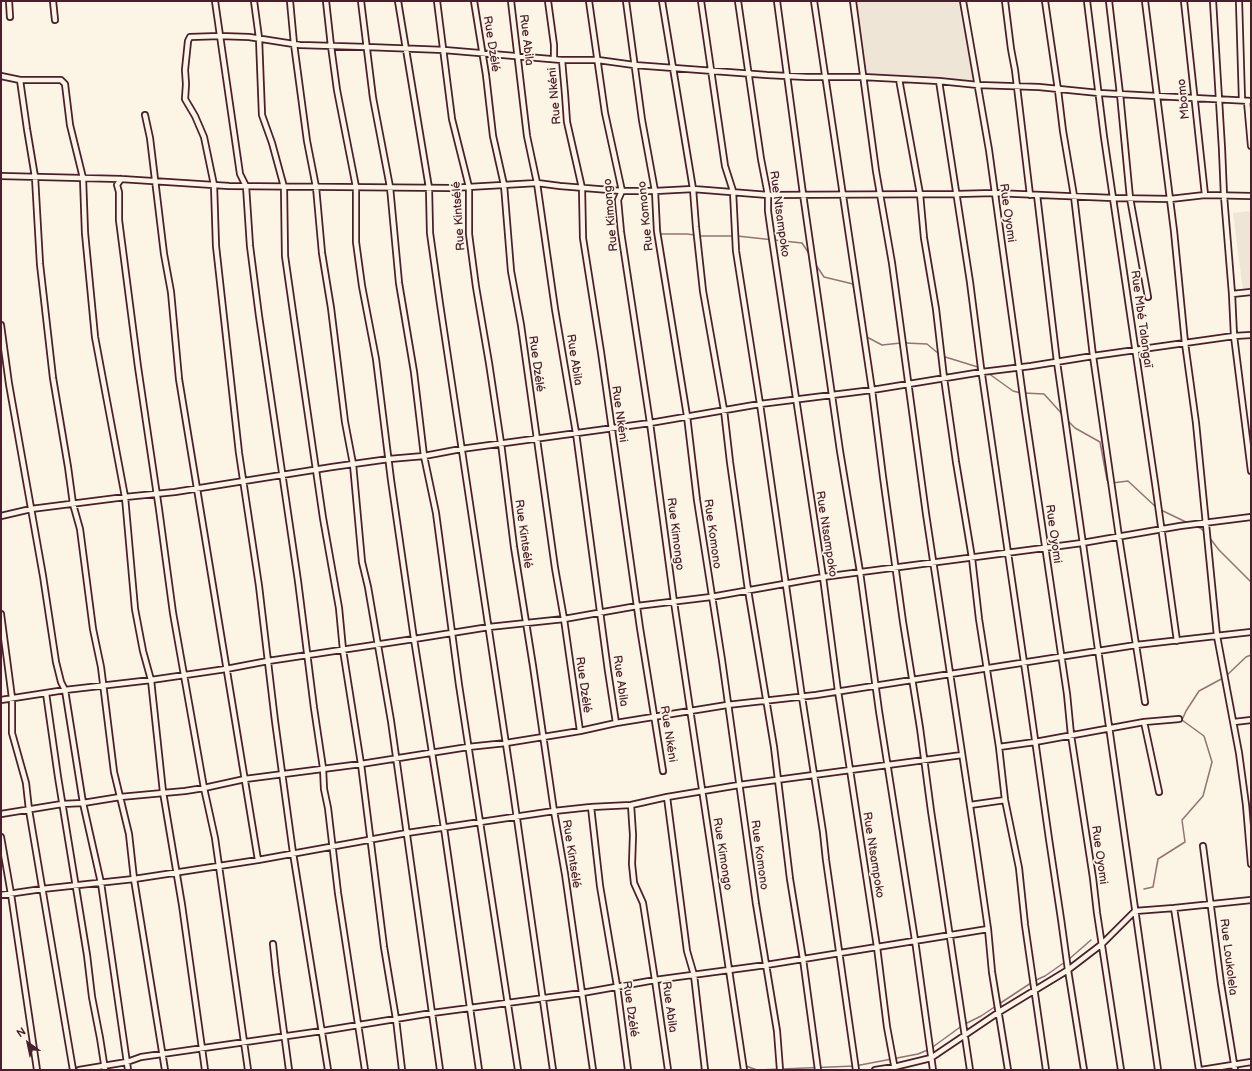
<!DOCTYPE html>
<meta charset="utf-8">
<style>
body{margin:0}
#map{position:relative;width:1252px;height:1071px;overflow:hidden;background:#fcf5e5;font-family:"Balsamiq Sans",sans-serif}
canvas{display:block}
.frame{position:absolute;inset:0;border:2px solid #4a1f2b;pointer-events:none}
.north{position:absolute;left:8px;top:1023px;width:40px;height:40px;-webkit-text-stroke:3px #fcf5e5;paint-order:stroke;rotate:327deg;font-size:11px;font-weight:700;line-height:16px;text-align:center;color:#4a1f2b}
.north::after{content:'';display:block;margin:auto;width:14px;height:18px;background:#4a1f2b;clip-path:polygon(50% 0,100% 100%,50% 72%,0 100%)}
</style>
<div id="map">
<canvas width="1252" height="1071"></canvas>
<div class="frame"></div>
<div class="north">N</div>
</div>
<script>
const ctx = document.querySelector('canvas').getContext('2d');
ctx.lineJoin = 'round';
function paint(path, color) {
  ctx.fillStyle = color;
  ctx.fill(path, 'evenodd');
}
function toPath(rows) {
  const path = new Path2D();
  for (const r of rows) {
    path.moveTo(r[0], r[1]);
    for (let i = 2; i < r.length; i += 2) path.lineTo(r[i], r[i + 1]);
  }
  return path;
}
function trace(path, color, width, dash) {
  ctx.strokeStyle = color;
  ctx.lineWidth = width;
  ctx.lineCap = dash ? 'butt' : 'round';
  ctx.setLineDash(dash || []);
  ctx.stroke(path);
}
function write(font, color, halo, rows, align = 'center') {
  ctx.font = font + ' "Balsamiq Sans",sans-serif';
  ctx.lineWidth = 3.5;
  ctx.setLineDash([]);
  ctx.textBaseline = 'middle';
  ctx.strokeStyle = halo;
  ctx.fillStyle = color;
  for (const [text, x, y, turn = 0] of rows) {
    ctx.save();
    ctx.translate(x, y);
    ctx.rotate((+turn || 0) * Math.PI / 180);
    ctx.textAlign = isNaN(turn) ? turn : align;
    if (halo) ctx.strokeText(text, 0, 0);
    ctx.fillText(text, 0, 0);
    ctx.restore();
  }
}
paint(toPath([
 [856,1,960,1,973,82,867,74],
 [1251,211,1251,290,1243,291,1233,213]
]), '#eee5d7');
trace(toPath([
 [661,234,687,234,695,235],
 [699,236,733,236],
 [737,236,802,243,810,255],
 [814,262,824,277,853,284,859,315],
 [865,336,882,345,901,343],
 [905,343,927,344,939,354],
 [942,356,981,368],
 [988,373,1013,391,1021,393],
 [1024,393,1044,394,1063,415],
 [1066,419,1075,428,1100,442,1107,480,1109,482],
 [1112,483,1128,481,1157,508],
 [1161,510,1188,523],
 [1195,526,1200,528,1205,532],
 [1209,537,1219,550,1251,582],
 [1144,889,1153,887,1158,859,1185,842,1182,820,1203,796,1212,762,1204,736,1182,720,1186,711,1199,691,1225,677,1246,657,1251,655],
 [1068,960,1091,940],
 [999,1004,1034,981,1045,976,1065,962],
 [746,1066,757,1070,855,1066,918,1054,930,1049,963,1025,981,1016,996,1006]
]), '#917474', 1.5);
const street = toPath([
 [9,1,10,17],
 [53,1,55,20],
 [215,1,240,174,246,186,250,246,259,316,298,581,314,708,323,768,324,789,328,808,338,893,365,1070],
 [254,1,259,38,262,115,272,143,284,187,285,256,295,326,323,518,339,608,343,650,361,764,384,947,396,1019,402,1070],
 [290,1,294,44,307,141,316,187,322,253,331,308,345,422,353,464,362,562,368,587,391,721,440,1070],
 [326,1,331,46,337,90,356,187,356,242,362,286,376,359,391,480,414,639,444,828,479,1070],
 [361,1,373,98,390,187,399,283,414,372,424,456,436,513,459,685,518,1070],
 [398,1,429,188,430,233,440,304,512,784,553,1070],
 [437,1,452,119,469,187,469,234,476,287,489,363,501,443,514,547,533,666,554,811,565,874,593,1070],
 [474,1,486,75,493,136,504,185,511,271,521,325,555,568,564,619,580,731],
 [511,1,527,136,537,183,555,309,576,433,608,671,616,723],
 [548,1,554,45,554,59],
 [589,1,605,113,622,191,618,200,621,232,650,423,674,602,744,1070],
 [626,1,642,120,655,191,657,231,687,416,697,500,722,660,756,904,777,1031,780,1070],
 [662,1,693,189,696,227,703,291,724,410,730,462,748,590,774,747,790,879,803,959,818,1070],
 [701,1,725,166,733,191,736,251,760,404,802,697,823,832,826,860,856,1070],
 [738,1,761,159,768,195,768,211,772,239,823,577,838,691,877,947,887,1027,895,1070],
 [777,1,803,194,840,451,860,572,879,711,915,940,933,1070],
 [814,1,872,390,883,477,903,622,920,728,931,811,970,1070],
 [853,1,876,171,892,263,926,514,975,839,988,929,992,972,1008,1070],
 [963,1,989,150,1025,411,1067,694,1071,735,1093,878,1097,913,1121,1070],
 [1005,1,1011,49,1015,70,1030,195],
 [1045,1,1058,90,1063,131,1074,196,1093,356,1119,537,1145,702],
 [1087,1,1104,137,1155,483,1177,641],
 [1109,1,1120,94,1130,198,1148,297],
 [1145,1,1174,231,1185,343,1196,423,1217,636,1239,753,1246,805,1251,864],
 [1184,1,1205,195],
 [1213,1,1222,149,1224,196,1232,294,1234,336,1251,471],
 [1239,1,1242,100],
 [562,60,565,94,567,122,582,188,583,238,601,352,640,628,663,771],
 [1,76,20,80,61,80,65,84,70,125,83,178,85,233,95,337,125,497,135,609,143,651,151,680,163,792,182,905,205,1070],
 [899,79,920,194,924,238,936,309,944,378,956,462,972,558,979,619,999,747,1005,800,1019,868,1025,925,1046,1070],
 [20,80,27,129,35,177,40,264,53,378,68,467,73,504,80,529,93,629,101,667,114,772,129,834,134,879,165,1070],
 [939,81,970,282,981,368,1028,690,1049,839,1061,919,1068,970,1084,1070],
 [1247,101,1251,146],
 [145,115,150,138,164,254,171,292,179,379,258,860],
 [1,176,121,179,229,186,451,188,537,183,560,186,622,191,655,191,693,189,768,195,957,194,994,193,1113,198,1170,199,1205,195,1251,196],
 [121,179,117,185,119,192,119,220,138,367,159,509,173,613,204,788,215,838,248,1070],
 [1037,195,1057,362,1158,1070],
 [1232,294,1251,292],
 [1,325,9,384,43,576,56,662,61,682,65,690,83,803,101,883,128,1070],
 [1,516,31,509,125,497,175,492,332,467,389,459,424,456,461,449,650,423,760,404,872,390,982,372,1031,366,1093,356,1234,336,1251,335],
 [1,614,12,698,12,733,26,783,29,810,73,1070],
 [46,693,58,777,87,955,92,997,100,1038,105,1070],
 [1,700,65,690,151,680,226,669,268,661,414,639,489,627,564,619,637,606,711,597,823,577,1082,543,1180,526,1251,517],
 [1144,722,1159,792],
 [1234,722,1251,720],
 [999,747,1035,742,1144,722,1179,719],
 [667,797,687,951,694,975,705,1070],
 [631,805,633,835,632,864,634,883,643,903,655,980,668,1070],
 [970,805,1005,800],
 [591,807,600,886,617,986,628,1070],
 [1,814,62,804,83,803,120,797,185,791,204,788,245,779,361,764,468,747,506,743,580,731,616,723,727,705,816,695,1136,645,1251,632],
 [1,837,11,894,37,1070],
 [1203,846,1221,984,1235,1070],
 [1,895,42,889,134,879,258,860,407,833,554,811,591,807,631,805,667,797,739,785,962,755],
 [1174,908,1199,1070],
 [273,944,276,973,289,1070],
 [79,1070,127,1062,141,1057,322,1031,432,1013,582,993,655,980,766,965,988,929],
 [328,1070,293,853,275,721,259,586,239,453,216,246,214,185,204,137,195,116,185,99,186,84,185,70,188,41,190,37,220,36,249,37,300,45,367,47,444,50,562,60,598,60,634,65,767,75,807,77,863,77,939,81,978,85,1039,87,1099,93,1251,101],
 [875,1070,894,1067,931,1058,999,1012,1068,970,1102,944,1135,911,1174,908,1251,900],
 [1201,1070,1251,1062]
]);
trace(street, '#4a1f2b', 8);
trace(street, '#fcf5e5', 4.5);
write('12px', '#4a1f2b', '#fcf5e5', [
 ["Rue Abila",526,40,83],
 ["Rue Dzélé",491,44,81],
 ["Rue Nkéni",555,96,-95],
 ["Mbomo",1184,99,-96],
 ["Rue Oyomi",1007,213,82],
 ["Rue Ntsampoko",779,214,82],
 ["Rue Kimongo",611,215,-95],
 ["Rue Kintsélé",459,216,-94],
 ["Rue Komono",646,216,-96],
 ["Rue Mbé Talangaï",1141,319,82],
 ["Rue Abila",574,360,81],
 ["Rue Dzélé",536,364,82],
 ["Rue Nkéni",619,414,82],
 ["Rue Kintsélé",523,534,82],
 ["Rue Kimongo",675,534,83],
 ["Rue Komono",712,534,82],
 ["Rue Ntsampoko",826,534,81],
 ["Rue Oyomi",1053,534,82],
 ["Rue Abila",620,681,82],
 ["Rue Dzélé",583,685,82],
 ["Rue Nkéni",668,734,81],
 ["Rue Kintsélé",571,854,81],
 ["Rue Kimongo",722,854,81],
 ["Rue Komono",759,855,82],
 ["Rue Ntsampoko",873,855,81],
 ["Rue Oyomi",1099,855,82],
 ["Rue Loukolela",1228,957,83],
 ["Rue Abila",669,1007,82],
 ["Rue Dzélé",630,1009,82]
]);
</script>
